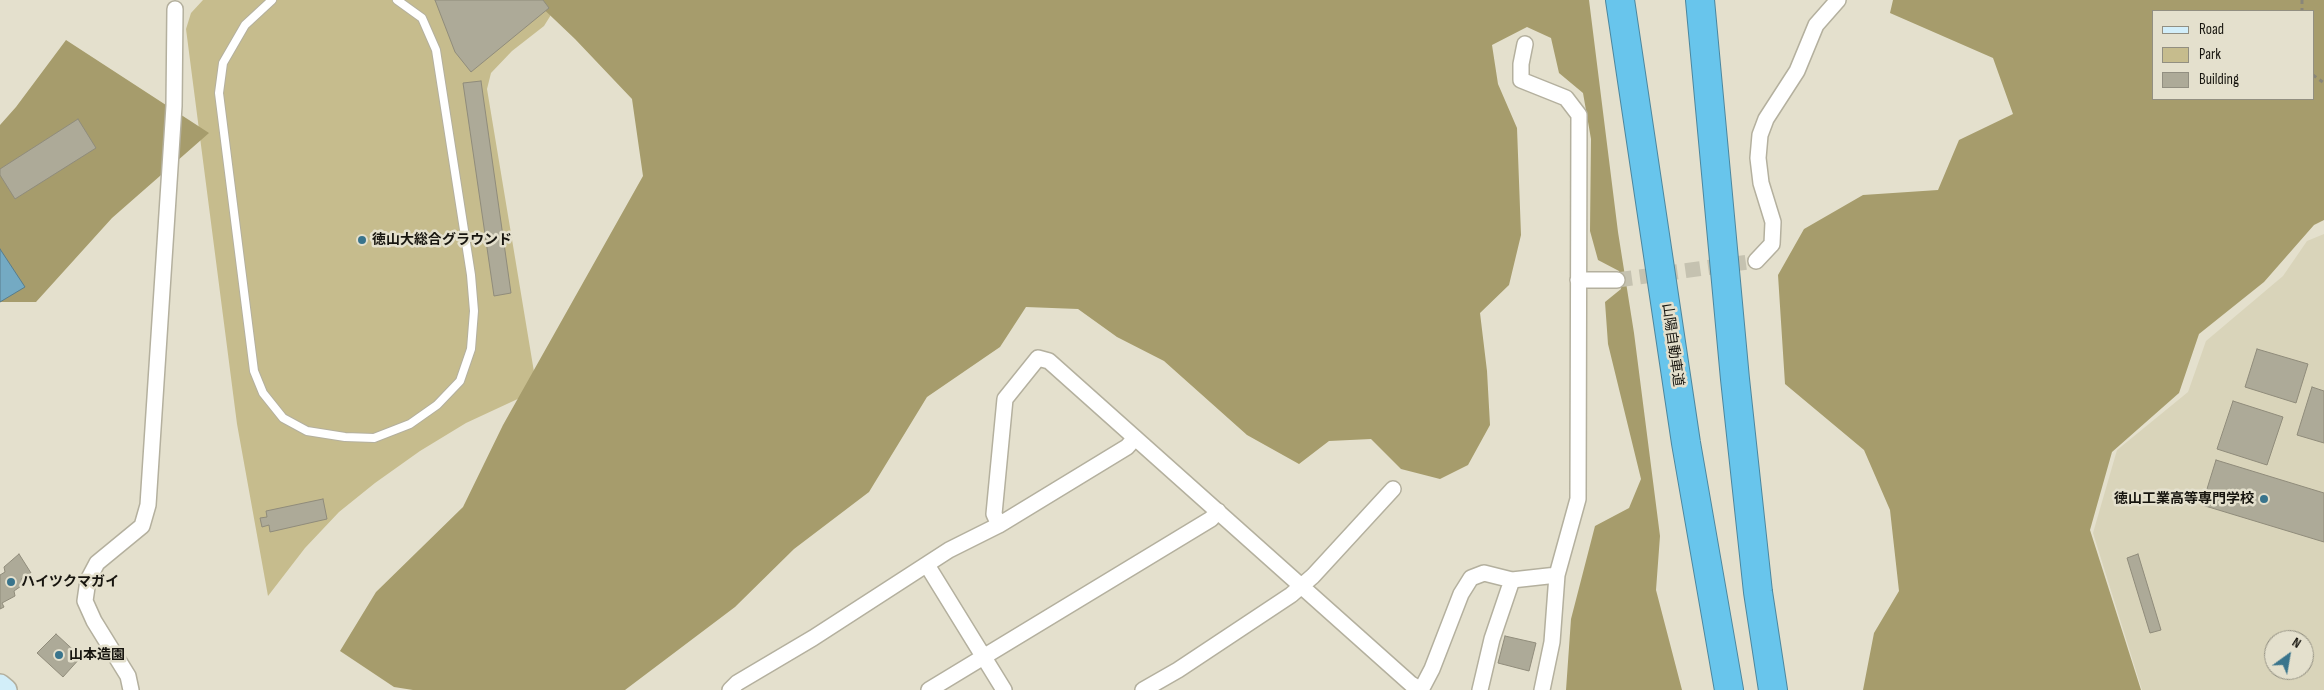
<!DOCTYPE html>
<meta charset="utf-8">
<style>
body{margin:0}
#map{position:relative;width:2324px;height:690px;overflow:hidden;background:#e4e0cd;font-family:"Sofia Sans Condensed",sans-serif}
canvas{display:block}
.legend{position:absolute;left:2152px;top:10px;width:162px;height:90px;box-sizing:border-box;background:#e4e0cd;border:1px solid #928f81;margin:0;padding:6px 9px;list-style:none;font-size:15px;color:#17150f}
.legend li{display:flex;align-items:center;gap:10px;height:25px}
.legend b{width:25px;border:1px solid #928f81}
.north{position:absolute;left:2264px;top:630px;width:50px;height:50px;box-sizing:border-box;background:#e4e0cd;border:1px solid #928f81;border-radius:50%;rotate:32deg;font-size:14px;font-weight:700;line-height:20px;text-align:center;color:#17150f}
.north::after{content:'';display:block;margin:auto;width:18px;height:22px;background:#39748c;clip-path:polygon(50% 0,100% 100%,50% 72%,0 100%)}
</style>
<div id="map">
<canvas width="2324" height="690"></canvas>
<ul class="legend">
<li><b style="height:6px;background:#d2eef9"></b>Road</li>
<li><b style="height:14px;background:#c6bc8d"></b>Park</li>
<li><b style="height:14px;background:#adaa98"></b>Building</li>
</ul>
<div class="north">N</div>
</div>
<script>
const ctx = document.querySelector('canvas').getContext('2d');
ctx.lineJoin = 'round';
function paint(path, color) {
  ctx.fillStyle = color;
  ctx.fill(path, 'evenodd');
}
function toPath(rows) {
  const path = new Path2D();
  for (const r of rows) {
    path.moveTo(r[0], r[1]);
    for (let i = 2; i < r.length; i += 2) path.lineTo(r[i], r[i + 1]);
  }
  return path;
}
function trace(path, color, width, dash) {
  ctx.strokeStyle = color;
  ctx.lineWidth = width;
  ctx.lineCap = dash ? 'butt' : 'round';
  ctx.setLineDash(dash || []);
  ctx.stroke(path);
}
function write(font, color, halo, rows, align = 'center') {
  ctx.font = font + ' "Sofia Sans Condensed","Noto Sans JP",sans-serif';
  ctx.lineWidth = 5;
  ctx.setLineDash([]);
  ctx.textBaseline = 'middle';
  ctx.strokeStyle = halo;
  ctx.fillStyle = color;
  for (const [text, x, y, turn = 0] of rows) {
    ctx.save();
    ctx.translate(x, y);
    ctx.rotate((+turn || 0) * Math.PI / 180);
    ctx.textAlign = isNaN(turn) ? turn : align;
    if (halo) ctx.strokeText(text, 0, 0);
    ctx.fillText(text, 0, 0);
    ctx.restore();
  }
}
paint(toPath([
 [2324,234,2324,690,2142,690,2093,533,2117,450,2188,392,2206,341,2283,276,2307,241],
 [2274,640,2304,640,2304,670,2274,670]
]), '#d9d4ba');
paint(toPath([
 [203,0,550,0,554,10,544,26,512,51,491,73,487,89,537,390,466,423,420,451,375,483,339,512,305,548,268,596,237,424,186,29,191,13]
]), '#c6bc8d');
paint(toPath([
 [534,0,1589,0,1618,232,1634,333,1660,536,1656,590,1682,690,1566,690,1571,619,1595,526,1629,508,1641,479,1608,344,1605,302,1621,289,1619,271,1598,260,1590,231,1591,139,1583,93,1559,73,1551,38,1527,27,1492,45,1498,84,1517,128,1521,235,1509,285,1480,313,1487,371,1490,425,1468,465,1440,479,1401,469,1371,439,1329,441,1299,464,1247,435,1164,361,1117,337,1078,309,1026,307,1000,347,927,397,869,492,794,549,735,607,625,690,413,690,394,687,340,651,376,592,463,507,503,425,643,176,632,99,575,39],
 [1893,0,2324,0,2324,220,2314,225,2264,282,2199,334,2179,393,2112,452,2090,530,2141,690,1863,690,1874,633,1899,591,1890,510,1864,450,1785,384,1778,275,1804,229,1863,195,1938,190,1959,140,2013,114,1993,58,1890,13],
 [2313,11,2313,99,2153,99,2153,11],
 [66,40,209,133,112,218,36,302,0,302,0,125,16,107]
]), '#a69c6c');
const water = toPath([
 [0,249,25,287,0,302,0,249]
]);
paint(water, '#74aac3');
trace(water, '#587d8d', 1);
const building = toPath([
 [435,0,543,0,549,8,471,72,455,52,435,0],
 [481,81,511,293,494,296,463,83,481,81],
 [78,119,96,148,15,199,0,175,0,169,78,119],
 [2257,349,2308,364,2296,403,2245,387,2257,349],
 [2312,387,2324,391,2324,443,2297,435,2312,387],
 [2233,401,2283,417,2267,465,2217,449,2233,401],
 [2216,460,2324,493,2324,542,2202,505,2216,460],
 [323,499,327,519,270,532,269,525,262,527,260,518,267,517,266,511,323,499],
 [19,554,31,573,21,579,24,584,14,591,15,596,2,603,4,607,0,609,0,575,5,572,4,567,19,554],
 [2138,554,2161,630,2150,633,2127,558,2138,554],
 [56,634,81,657,63,677,37,653,56,634],
 [1505,636,1536,643,1529,671,1498,663,1505,636]
]);
paint(building, '#adaa98');
trace(building, '#908c7b', 1);
trace(toPath([
 [1617,280,1756,261]
]), '#c5c2b0', 15, [15, 8]);
const lane = toPath([
 [272,0,245,25,223,63,219,93,254,371,263,393,283,418,307,431,345,437,374,438,410,424,437,405,460,381,471,349,474,311,471,275,436,50,422,18,397,0]
]);
const street = toPath([
 [1525,44,1521,64,1521,80,1566,98,1579,115,1578,499,1557,575,1552,642,1542,690],
 [1756,261,1772,244,1773,222,1761,183,1758,158,1760,135,1766,119,1797,71,1816,25,1838,0],
 [1578,280,1617,280],
 [999,525,994,514,1005,399,1038,358,1049,361,1411,684,1421,690],
 [927,565,1004,690],
 [131,690,128,676,94,621,85,601,88,580,97,563,142,526,148,505,174,106,175,9],
 [730,690,737,683,813,638,949,550,999,525,1127,447,1135,438],
 [929,690,1211,519,1218,511],
 [1143,690,1178,670,1291,595,1313,576,1393,489],
 [1421,690,1432,669,1461,594,1471,578,1484,573,1512,580,1557,575],
 [1480,690,1492,639,1512,580]
]);
const secondary = toPath([
 [0,685,6,690]
]);
const highway = toPath([
 [1620,0,1686,443,1729,690],
 [1700,0,1735,379,1758,592,1773,690]
]);
trace(lane, '#b4b09e', 10);
trace(street, '#b4b09e', 18);
trace(secondary, '#b4b09e', 24);
trace(highway, '#4c879f', 30);
trace(toPath([
 [2302,0,2302,11],
 [2313,75,2324,83]
]), '#898679', 3, [4, 4]);
trace(lane, '#fff', 8);
trace(street, '#fff', 15);
trace(secondary, '#d2eef9', 21);
trace(highway, '#68c5ec', 28);
for (const [x, y, r, color] of [
 [362,240,5,"#39748c"],
 [2264,499,5,"#39748c"],
 [11,582,5,"#39748c"],
 [59,655,5,"#39748c"]
]) {
  const dot = new Path2D();
  dot.arc(x, y, r, 0, 2 * Math.PI);
  ctx.fillStyle = color;
  ctx.fill(dot);
  trace(dot, '#e4e0cd', 2);
}
write('bold 14px', '#17150f', '#e4e0cd', [
 ["徳山大総合グラウンド",372,240],
 ["徳山工業高等専門学校",2254,499,"right"],
 ["ハイツクマガイ",21,582],
 ["山本造園",69,655]
], 'left');
write('14px', '#17150f', '#e4e0cd', [
 ["山陽自動車道",1672,345,82]
]);
</script>
